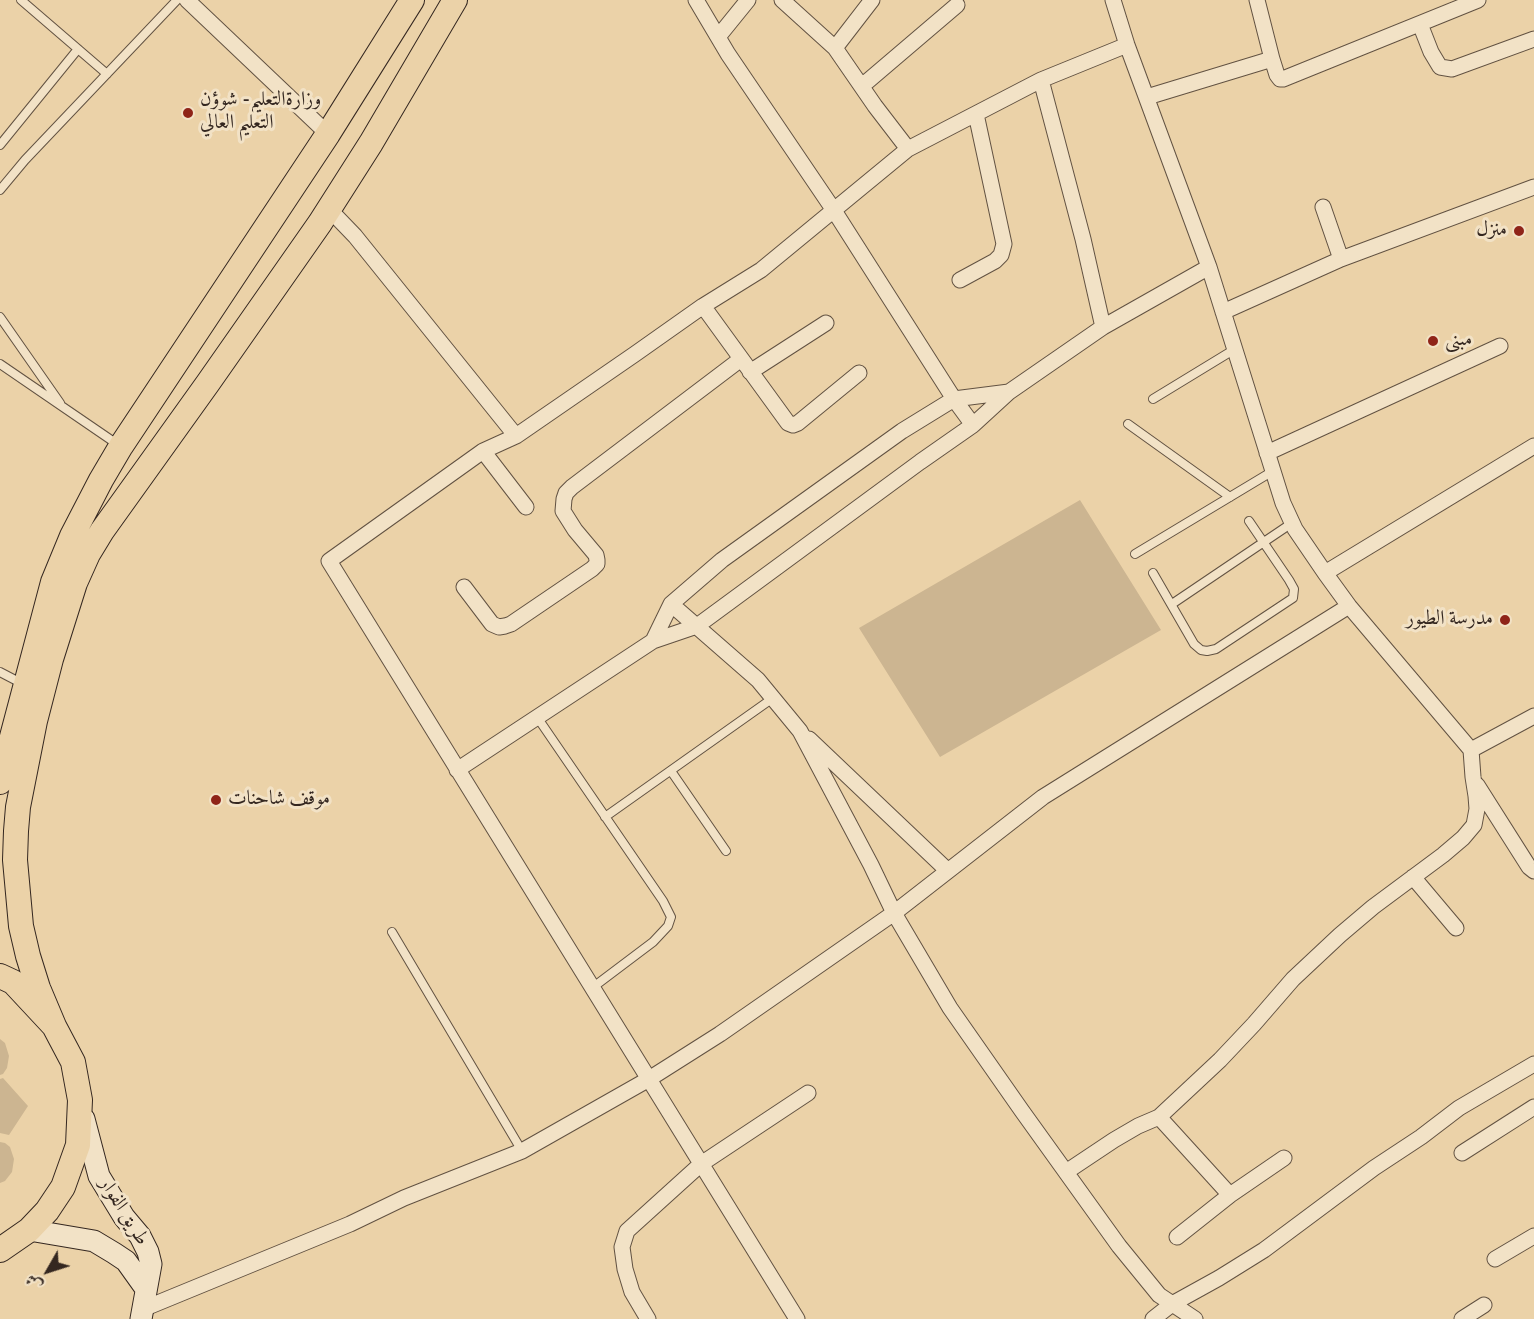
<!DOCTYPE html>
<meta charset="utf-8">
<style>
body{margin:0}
#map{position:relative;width:1534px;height:1319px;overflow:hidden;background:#ebd2a8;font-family:"IM FELL Double Pica",Amiri,serif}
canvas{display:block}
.north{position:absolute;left:18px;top:1241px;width:60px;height:60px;-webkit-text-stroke:4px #f2e2c6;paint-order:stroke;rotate:231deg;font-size:16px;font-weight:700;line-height:24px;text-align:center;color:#342720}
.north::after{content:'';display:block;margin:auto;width:21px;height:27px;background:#342720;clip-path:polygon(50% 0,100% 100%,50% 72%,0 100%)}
</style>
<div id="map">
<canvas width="1534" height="1319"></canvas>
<div class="north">ش</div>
</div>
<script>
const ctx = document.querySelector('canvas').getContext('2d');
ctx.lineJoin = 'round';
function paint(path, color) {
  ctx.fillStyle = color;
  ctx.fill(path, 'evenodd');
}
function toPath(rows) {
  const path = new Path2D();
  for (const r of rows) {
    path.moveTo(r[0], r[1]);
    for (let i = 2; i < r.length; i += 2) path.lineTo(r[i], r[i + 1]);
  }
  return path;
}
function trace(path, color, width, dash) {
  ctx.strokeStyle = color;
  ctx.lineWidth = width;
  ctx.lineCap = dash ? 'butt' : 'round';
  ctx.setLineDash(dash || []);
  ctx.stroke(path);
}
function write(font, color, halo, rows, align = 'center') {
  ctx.font = font + ' "IM FELL Double Pica",Amiri,serif';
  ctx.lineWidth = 6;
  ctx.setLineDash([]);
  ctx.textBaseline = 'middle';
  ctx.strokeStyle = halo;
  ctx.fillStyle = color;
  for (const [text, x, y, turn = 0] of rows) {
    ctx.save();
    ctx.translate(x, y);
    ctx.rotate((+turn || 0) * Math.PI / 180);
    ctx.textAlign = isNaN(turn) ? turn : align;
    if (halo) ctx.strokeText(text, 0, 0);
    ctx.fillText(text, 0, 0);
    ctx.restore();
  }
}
paint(toPath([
 [1080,500,1161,630,940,757,859,628],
 [0,1039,5,1043,9,1056,7,1068,3,1074,0,1075],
 [3,1078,28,1106,9,1135,0,1133,0,1079],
 [0,1142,5,1143,10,1147,14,1159,12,1172,5,1181,0,1183]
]), '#ccb591');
const service = toPath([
 [21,0,107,74],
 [0,145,78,49],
 [0,190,25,160,177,0],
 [0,317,60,403],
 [0,364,117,444],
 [1153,399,1235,349],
 [1128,424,1230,497],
 [1135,554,1273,471],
 [1153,573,1194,644,1201,650,1207,651,1216,649,1293,598,1294,589,1289,580,1249,521],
 [1172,604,1292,523],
 [0,672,23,684],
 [537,717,663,901,671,917,668,926,653,942,592,988],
 [671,771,726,851],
 [605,817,773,698],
 [392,932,522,1151]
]);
const minor = toPath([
 [187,0,328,134],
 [696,0,728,54,833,209,954,399,973,425],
 [782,0,835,48,875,106,908,149],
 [1113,0,1127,45,1209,267,1283,503,1295,529,1325,573,1349,606,1471,750,1534,716],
 [1257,0,1272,59,1277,75,1280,79,1283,79,1478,0],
 [1420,24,1431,52,1440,67,1452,69,1534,39],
 [718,37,748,0],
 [835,48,872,0],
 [862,86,957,5],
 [1147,97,1272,59],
 [329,209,355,236,516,436],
 [1341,259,1534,187],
 [960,280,995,261,1001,255,1004,244,976,114],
 [703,306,788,423,793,425,798,423,859,373],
 [1223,312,1341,259,1323,207],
 [1103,327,1083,239,1041,80,1127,45],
 [750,372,826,323],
 [483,451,526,507],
 [1267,453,1500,346],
 [1325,573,1534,446],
 [464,587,492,624,499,627,505,626,511,624,592,569,597,564,597,560,596,555,575,530,563,511,564,499,566,493,572,487,741,359],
 [671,604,758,680,800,731,871,865,894,913,950,1008,1022,1111,1119,1246,1159,1295,1195,1319],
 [653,641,671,604,722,560,902,431,954,399,1009,392],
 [809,739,948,871],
 [457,770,653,641,697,626,920,462,973,425,1009,392,1103,327,1209,267],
 [1477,785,1529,867,1534,871],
 [1413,877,1456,928],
 [1159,1117,1230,1195],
 [1462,1153,1534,1107],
 [1066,1172,1114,1140,1138,1126,1159,1117,1220,1060,1254,1024,1293,979,1340,935,1373,907,1443,855,1463,838,1474,825,1477,809,1476,796,1473,777,1471,750],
 [1177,1237,1230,1195,1284,1158],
 [1495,1259,1534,1236],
 [143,1309,350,1224,404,1198,522,1151,649,1079,720,1034,894,913,1043,797,1349,606],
 [648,1319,632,1292,625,1269,622,1247,627,1231,701,1164,808,1093],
 [797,1319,329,561,483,451,516,436,635,354,703,306,761,270,908,149,1041,80],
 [1153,1319,1172,1304,1219,1278,1264,1250,1374,1168,1421,1137,1459,1108,1534,1064],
 [1462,1319,1484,1305]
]);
const secondary = toPath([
 [84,1119,99,1176,124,1217,140,1236,148,1252,151,1264,141,1319],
 [29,1230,94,1241,114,1253,126,1261,146,1289]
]);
const trunk = toPath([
 [0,782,53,582,72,536,101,480,121,446,328,134,412,0],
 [0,976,13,982,54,1026,73,1062,80,1100,78,1145,63,1187,47,1211,29,1230,0,1250],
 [54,1026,38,988,28,956,21,926,15,860,16,831,18,807,35,721,51,659,75,583,88,554,102,531,208,383,320,223,371,143,455,0]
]);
trace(service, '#625242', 10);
trace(minor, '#625242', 17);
trace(secondary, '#342720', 23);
trace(trunk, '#342720', 26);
trace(service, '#f2e2c6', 8);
trace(minor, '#f2e2c6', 15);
trace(secondary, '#f2e2c6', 21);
trace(trunk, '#ebd2a8', 24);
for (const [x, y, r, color] of [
 [188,113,6,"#8f2418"],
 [1519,231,6,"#8f2418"],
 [1433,341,6,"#8f2418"],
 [1505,620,6,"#8f2418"],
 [216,800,6,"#8f2418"]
]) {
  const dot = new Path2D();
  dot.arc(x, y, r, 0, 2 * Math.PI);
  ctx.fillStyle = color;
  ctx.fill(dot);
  trace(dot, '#f2e2c6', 2);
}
write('20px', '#342720', '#f2e2c6', [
 ["وزارةالتعليم- شوؤن",200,101],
 ["التعليم العالي",200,124],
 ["منزل",1507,231,"right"],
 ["مبنى",1445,341],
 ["مدرسة الطيور",1493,620,"right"],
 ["موقف شاحنات",228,800]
], 'left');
write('20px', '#342720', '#f2e2c6', [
 ["طريق الفوار",123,1212,58]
]);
</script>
